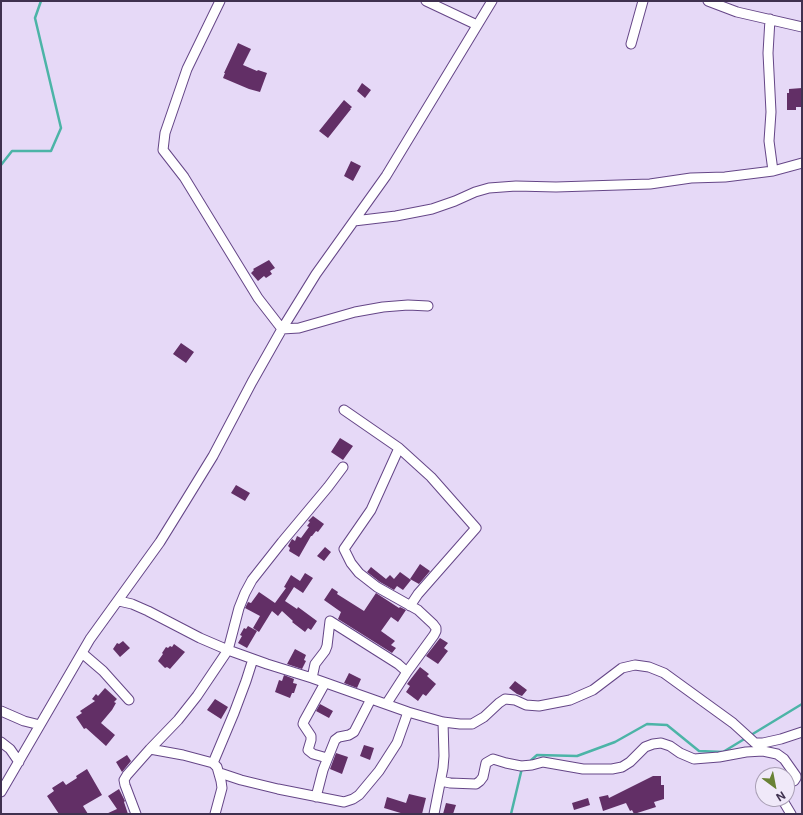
<!DOCTYPE html>
<style>
body{margin:0}
#map{position:relative;width:803px;height:815px;overflow:hidden;background:#e6d9f7;font-family:Inter,sans-serif}
canvas{display:block}
.frame{position:absolute;inset:0;border:2px solid #3f314f;pointer-events:none}
.north{position:absolute;left:755px;top:767px;width:40px;height:40px;box-sizing:border-box;background:#f0e9f9;border:1px solid #a99fb5;border-radius:50%;rotate:148deg;font-size:11px;font-weight:700;line-height:16px;text-align:center;color:#3f314f}
.north::after{content:'';display:block;margin:auto;width:14px;height:18px;background:#698235;clip-path:polygon(50% 0,100% 100%,50% 72%,0 100%)}
</style>
<div id="map">
<canvas width="803" height="815"></canvas>
<div class="frame"></div>
<div class="north">N</div>
</div>
<script>
const ctx = document.querySelector('canvas').getContext('2d');
ctx.lineJoin = 'round';
function toPath(rows) {
  const path = new Path2D();
  for (const r of rows) {
    path.moveTo(r[0], r[1]);
    for (let i = 2; i < r.length; i += 2) path.lineTo(r[i], r[i + 1]);
  }
  return path;
}
function trace(path, color, width, dash) {
  ctx.strokeStyle = color;
  ctx.lineWidth = width;
  ctx.lineCap = dash ? 'butt' : 'round';
  ctx.setLineDash(dash || []);
  ctx.stroke(path);
}
function paint(path, color) {
  ctx.fillStyle = color;
  ctx.fill(path, 'evenodd');
}
trace(toPath([
 [1,165,12,151,51,151,61,128,35,18,41,1],
 [751,735,802,704],
 [529,762,537,755,577,756,615,742,647,724,667,725,699,751,723,752,746,738],
 [511,814,522,768]
]), '#4cb4a7', 2.5);
paint(toPath([
 [238,43,251,49,243,65,257,71,258,70,267,73,260,92,249,89,223,78,225,73,224,73],
 [362,83,371,90,365,98,357,91],
 [802,88,802,107,796,107,796,110,787,110,787,93,789,93,789,89],
 [344,100,352,107,350,109,351,109,328,138,319,131],
 [351,161,361,166,353,181,344,176],
 [269,260,275,268,270,271,272,274,266,278,264,276,258,281,251,273,254,270,253,269],
 [181,343,194,352,186,363,173,354],
 [340,438,353,446,343,460,331,452],
 [236,485,250,493,245,501,231,493],
 [313,516,324,524,318,532,316,531,312,536,311,536,299,557,289,551,290,548,288,546,292,539,295,541,297,536,301,538,309,527,307,526,310,522,308,521],
 [325,547,331,552,324,561,317,556],
 [420,564,430,571,419,584,410,579],
 [371,567,386,579,390,575,394,579,400,572,411,580,403,590,397,586,394,590,380,582,367,572],
 [305,573,313,578,303,593,294,587,285,601,297,609,298,607,317,621,311,630,308,628,305,632,292,622,293,621,282,611,278,616,272,611,259,632,253,628,260,616,245,608,248,602,251,603,259,592,275,603,286,588,284,587,291,575,300,581],
 [332,588,338,592,337,594,364,611,376,593,399,608,400,607,406,610,398,622,391,617,381,631,395,641,391,645,396,648,392,653,338,619,341,612,324,600],
 [248,626,257,631,247,648,238,643,242,636,240,635,244,628,246,629],
 [440,638,448,643,444,648,448,651,438,664,426,656],
 [123,641,130,648,120,657,113,649,117,643,119,644],
 [174,644,185,652,170,669,167,667,165,668,158,661,163,654,162,653,166,647,168,648,170,646,172,647],
 [295,649,306,655,304,660,306,661,302,669,287,664],
 [420,667,429,674,427,676,436,684,426,696,423,694,418,701,406,692,410,686,407,684],
 [349,673,361,679,357,688,344,683],
 [284,675,294,679,293,683,297,684,294,693,292,693,290,698,275,692,279,680,282,681],
 [515,681,527,690,522,696,517,694,509,688],
 [105,688,117,699,114,702,116,703,112,710,101,723,115,735,106,746,86,728,84,729,76,717,82,713,80,711,95,701,92,699,96,694,98,696],
 [215,699,228,707,221,719,207,710],
 [320,704,333,711,329,718,316,711],
 [364,745,374,748,370,760,360,756],
 [336,753,348,757,342,774,330,769],
 [127,755,131,761,122,772,116,762],
 [87,769,102,795,83,806,88,814,59,814,47,796,54,791,52,788,63,781,66,785,77,778,76,776],
 [653,776,661,776,661,785,664,785,664,799,654,802,656,807,634,814,632,810,630,811,626,803,603,811,599,797,608,795,609,798],
 [119,789,125,801,124,802,128,814,106,814,117,809,108,796],
 [409,794,426,798,422,814,404,814,384,808,387,797,406,803],
 [588,798,590,805,574,810,572,803],
 [446,803,456,805,453,814,443,814]
]), '#622f66');
const minor = toPath([
 [220,1,187,69,165,133,163,150,184,177,258,298,282,329,299,328,355,312,383,307,408,305,428,306],
 [426,1,477,25],
 [708,1,737,12,802,27],
 [770,19,768,53,771,112,769,141,773,171],
 [631,44,643,1],
 [354,221,396,216,432,209,455,201,475,192,489,188,516,186,556,187,650,184,691,178,725,177,773,171,802,163],
 [344,410,399,448,431,477,476,528,418,594,410,606],
 [119,601,132,604,148,611,200,638,228,650,267,664,312,678,408,712,443,722,460,724,472,724,484,717,499,703,505,699,515,700,526,705,539,706,570,700,593,690,622,668,635,665,649,667,664,673,733,723,755,743,763,743,781,739,802,732],
 [330,621,398,664,407,672],
 [82,653,103,671,129,700],
 [312,678,315,664,325,651,327,646,330,621],
 [325,683,304,721,303,724,311,736,311,740,308,750,313,754,327,758],
 [387,703,407,672,434,635,436,631,436,628,433,624,418,610,377,587,359,573,351,563,344,549,371,510,399,448],
 [1,711,24,721,40,725],
 [1,742,10,749,19,762],
 [150,749,183,755,213,763,217,767,221,781,222,788,215,814],
 [213,763,234,713,246,681,253,659],
 [220,773,241,780,278,789,344,802,353,799,359,795,379,771,397,743,408,712],
 [441,781,450,783,476,784,480,781,483,777,486,763,493,759,506,763,521,766,532,765,543,762,583,769,612,769,622,767,630,762,645,747,653,744,661,743,670,746,680,753,694,759,719,757,746,752,763,751,777,754,784,759,796,776,796,778,794,781,787,782],
 [1,792,90,639,160,542,186,500,213,456,252,382,282,329,316,274,386,176,492,1],
 [316,797,323,770,335,740,339,737,349,735,354,732,371,699],
 [782,799,791,814],
 [136,814,125,785,124,780,127,775,150,749,178,720,197,696,228,650,239,608,245,593,252,580,282,542,328,487,343,467],
 [434,814,443,768,444,756,443,722]
]);
trace(minor, '#654687', 11);
trace(minor, '#fff', 9);
</script>
